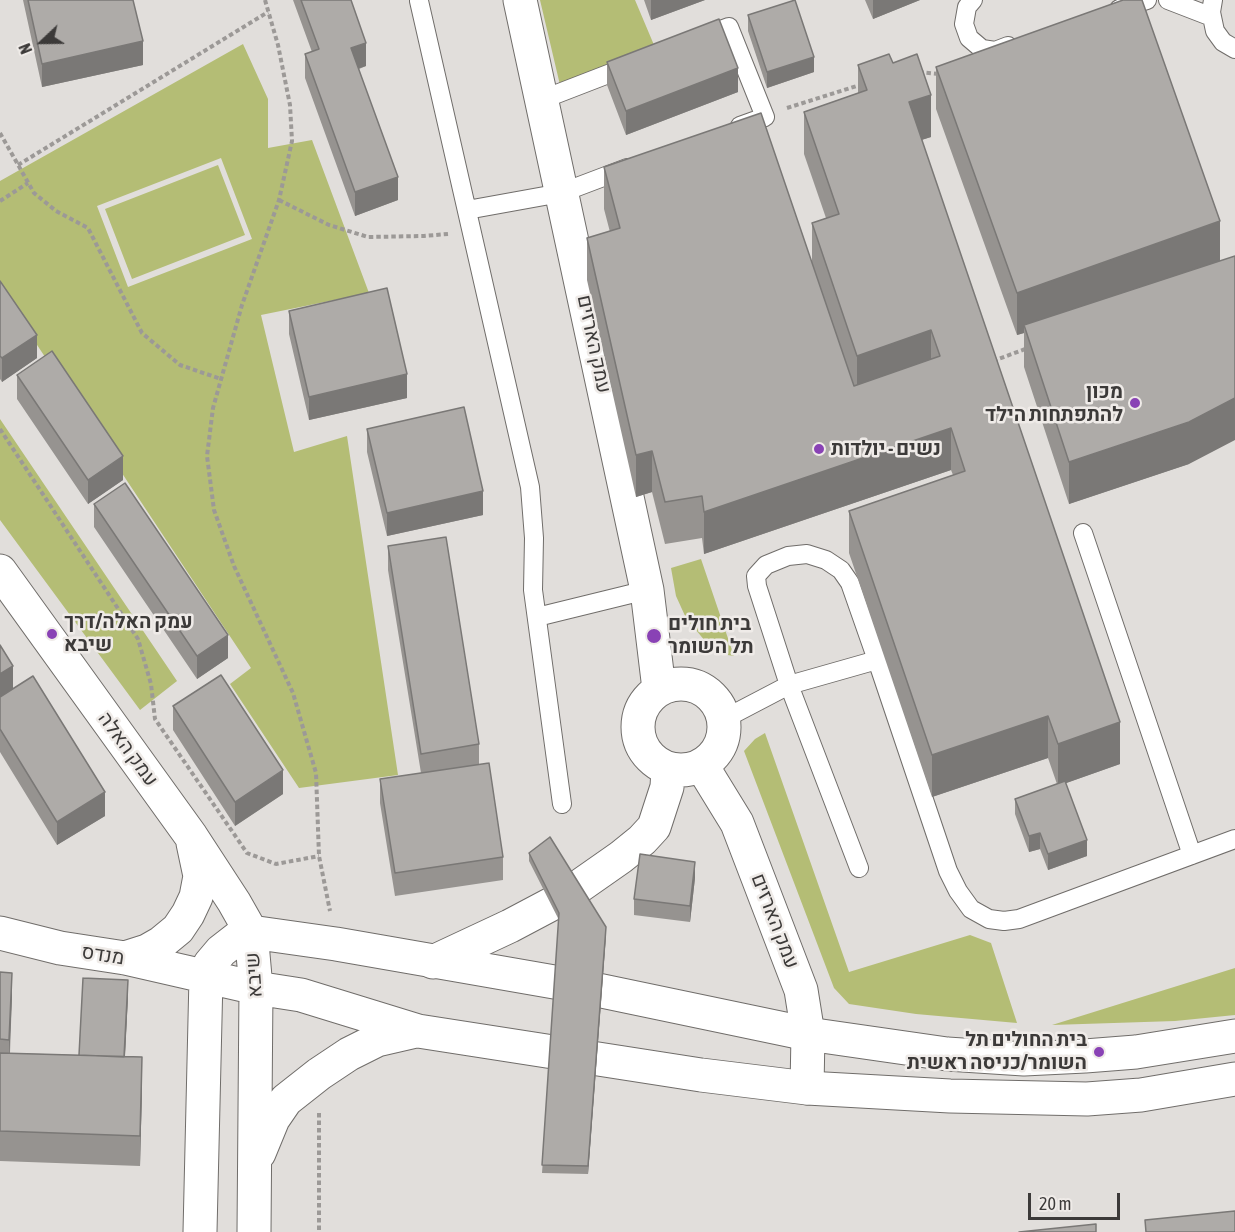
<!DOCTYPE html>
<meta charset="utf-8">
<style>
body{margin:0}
#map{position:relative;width:1235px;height:1232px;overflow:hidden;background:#e1dedb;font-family:"Asap Condensed",sans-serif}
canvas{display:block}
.north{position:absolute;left:12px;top:12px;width:60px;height:60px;-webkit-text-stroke:4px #efebe8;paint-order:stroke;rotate:248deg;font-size:16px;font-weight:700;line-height:24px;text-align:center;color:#3c3a39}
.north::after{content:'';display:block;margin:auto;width:21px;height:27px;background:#3c3a39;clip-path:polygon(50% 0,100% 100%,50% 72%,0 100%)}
.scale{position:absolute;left:1028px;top:1193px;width:92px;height:27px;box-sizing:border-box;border:3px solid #3c3a39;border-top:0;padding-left:8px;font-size:18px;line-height:21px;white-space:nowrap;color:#3c3a39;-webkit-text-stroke:4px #efebe8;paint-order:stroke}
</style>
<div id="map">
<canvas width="1235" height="1232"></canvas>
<div class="north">N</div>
<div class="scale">20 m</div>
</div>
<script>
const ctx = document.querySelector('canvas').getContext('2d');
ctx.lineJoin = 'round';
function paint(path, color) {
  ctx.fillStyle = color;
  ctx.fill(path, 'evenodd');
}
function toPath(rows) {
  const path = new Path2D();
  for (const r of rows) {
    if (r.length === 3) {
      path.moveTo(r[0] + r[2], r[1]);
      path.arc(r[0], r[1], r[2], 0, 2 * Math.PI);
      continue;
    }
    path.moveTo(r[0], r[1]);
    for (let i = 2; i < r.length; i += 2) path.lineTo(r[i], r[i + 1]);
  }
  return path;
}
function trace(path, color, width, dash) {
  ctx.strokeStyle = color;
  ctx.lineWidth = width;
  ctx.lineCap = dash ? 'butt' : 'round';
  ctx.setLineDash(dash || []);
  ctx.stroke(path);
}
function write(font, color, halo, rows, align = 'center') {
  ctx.font = font + ' "Asap Condensed",Heebo,sans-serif';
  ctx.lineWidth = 5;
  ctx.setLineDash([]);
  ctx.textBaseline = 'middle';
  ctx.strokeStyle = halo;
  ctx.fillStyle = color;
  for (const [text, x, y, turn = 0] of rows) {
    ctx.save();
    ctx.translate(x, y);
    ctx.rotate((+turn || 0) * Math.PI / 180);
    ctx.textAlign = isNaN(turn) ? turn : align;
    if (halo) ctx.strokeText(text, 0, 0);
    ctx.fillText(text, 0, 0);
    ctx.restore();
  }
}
paint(toPath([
 [540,0,635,0,654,45,560,85],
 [243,44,268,99,268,148,312,140,369,293,261,315,294,452,347,436,398,775,299,788,230,684,251,668,0,289,0,181],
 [221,158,252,239,128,287,97,206],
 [218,165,245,235,132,279,105,209],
 [0,419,177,681,140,710,0,520],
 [701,559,734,656,715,653,686,618,676,596,671,568],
 [765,733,849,972,970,935,991,943,1017,1023,916,1014,849,1004,834,988,744,751,755,739],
 [1235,968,1235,1015,1175,1021,1052,1025]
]), '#b4bd75');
const lane = toPath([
 [973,0,967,7,964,24,969,38,982,49,995,51,1008,46],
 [1168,0,1212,17],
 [1213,0,1211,12,1215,31,1223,42,1235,49],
 [419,1,530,487,534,538,533,590,562,804],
 [1119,9,1147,0],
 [702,37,729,27,765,117,740,126],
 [541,100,629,66],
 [467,210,561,193,627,168],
 [1083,533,1192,855],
 [537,617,647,590],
 [724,719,789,685,877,660,948,871,958,891,971,909,989,919,1004,921,1019,919,1235,839],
 [859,868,789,685,757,586,756,576,766,565,788,556,807,554,826,560,841,570,850,583,877,660]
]);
const street = toPath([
 [520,0,647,590,659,689],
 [681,727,43],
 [702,766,737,823,801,990,808,1034,807,1088],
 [433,962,510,926,561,899,621,857,642,840,654,827,667,787,668,769]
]);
const secondary = toPath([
 [0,571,191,836,234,902,251,932,256,988,254,1232],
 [0,933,60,948,125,958,256,988,301,995,418,1031,701,1075,807,1088,950,1096,1087,1099,1141,1095,1235,1079],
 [125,958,147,951,161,943,178,929,188,914,196,897,200,876,193,843],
 [259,1153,273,1119,286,1100,319,1074,349,1054,377,1040,416,1031],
 [200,1232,206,977,210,964,221,951,239,937,251,932,336,944,583,987,808,1034,947,1054,1024,1059,1085,1056,1136,1052,1235,1036]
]);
trace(lane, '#706d6a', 20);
trace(street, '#706d6a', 35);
trace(secondary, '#706d6a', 35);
trace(toPath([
 [265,0,278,45,290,105,292,141,279,200,242,305,213,408,207,456,214,510,234,566,293,693,316,773,319,856,330,911],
 [919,72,939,74],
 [787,108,863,84],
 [0,133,34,193,56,211,88,228,142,333,180,365,221,379],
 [18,165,268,12],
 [279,200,329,225,368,237,424,236,448,234],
 [0,201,28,183],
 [993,361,1028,348],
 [0,429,138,639,151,684,155,719,247,853,276,864,319,856],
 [319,1113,319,1232]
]), '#9c9997', 4, [4.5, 3]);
trace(lane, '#fff', 18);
trace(street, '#fff', 33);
trace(secondary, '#fff', 33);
paint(toPath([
 [23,0,133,0,143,65,42,87],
 [293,0,351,0,366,66,359,69,398,200,355,216,305,78,305,54,312,52],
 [644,0,705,0,651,20],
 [865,0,920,0,873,19],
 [748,15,814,72,767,88,748,31],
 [607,62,738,92,626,135,607,85],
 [893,63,931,137,921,140,1120,764,1066,783,1087,856,1048,870,1040,849,1029,852,1015,814,1015,799,1057,784,1048,758,932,797,849,553,849,511,953,475,951,470,704,554,702,538,665,544,652,492,636,497,587,280,587,238,610,232,604,209,604,167,812,264,812,223,826,218,804,154,804,112,858,93,858,65],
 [936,67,1189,464,1069,504,1024,367,1024,333,1017,335,936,109],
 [0,281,37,358,2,382,0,379],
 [289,311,407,398,309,420,289,334],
 [17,375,123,480,88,504,17,399],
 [367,429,483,515,387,536,367,452],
 [94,504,228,658,197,679,94,527],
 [388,546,479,744,479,765,503,857,503,880,395,896,380,803,380,779,421,773,388,570],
 [0,645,13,689,105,816,57,845,0,752],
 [173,706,283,794,235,826,173,730],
 [529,853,606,935,588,1174,542,1173,559,920,529,861],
 [695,878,690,922,634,915,634,899],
 [0,972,12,996,10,1053,79,1055,128,996,125,1057,142,1088,140,1166,0,1161]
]), '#969390');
paint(toPath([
 [651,0,705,0,651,20],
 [873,0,920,0,873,19],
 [143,41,143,65,42,87,42,64],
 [366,43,366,66,351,71,351,48],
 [814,57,814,72,767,88,767,72],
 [738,68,738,92,626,135,626,111],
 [931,95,931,137,909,144,909,102],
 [398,177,398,200,355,216,355,192],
 [1220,221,1220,263,1024,325,1024,333,1017,335,1017,293],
 [931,330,931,372,857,397,857,356],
 [37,335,37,358,2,382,2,358],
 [407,374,407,398,309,420,309,397],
 [1235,398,1235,440,1189,464,1069,504,1069,462],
 [951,428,951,470,704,554,704,512],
 [652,451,652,492,636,497,636,455],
 [123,456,123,480,88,504,88,480],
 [483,491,483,515,387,536,387,513],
 [228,635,228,658,197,679,197,656],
 [13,666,13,689,0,697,0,674],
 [1048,716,1048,758,932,797,932,755],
 [1120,722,1120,764,1058,786,1058,744],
 [283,770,283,794,235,826,235,802],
 [105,792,105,816,57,845,57,822],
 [1040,833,1040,849,1029,852,1029,836],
 [1087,840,1087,856,1048,870,1048,854],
 [695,862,695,878,690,922,690,906],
 [606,927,606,935,588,1174,588,1166],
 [12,973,12,996,9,1063,9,1040],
 [128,980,128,996,124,1074,124,1058],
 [142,1057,142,1088,140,1166,140,1136]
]), '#7a7876');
const building = toPath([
 [28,0,133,0,143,41,42,64,28,0],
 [301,0,351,0,366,43,351,48,398,177,355,192,305,54,319,49,301,0],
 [795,0,814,57,767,72,748,15,795,0],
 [1123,0,1142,0,1220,221,1017,293,936,67,1123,0],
 [719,19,738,68,626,111,607,62,719,19],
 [889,54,893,63,917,54,931,95,909,102,1120,722,1058,744,1048,716,932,755,849,511,965,471,951,428,704,512,702,496,665,502,652,451,636,455,587,238,620,228,604,167,761,113,854,386,940,356,931,330,857,356,812,223,839,214,804,112,867,90,858,65,889,54],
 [1235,256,1235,398,1189,422,1069,462,1024,325,1235,256],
 [0,281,37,335,2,358,0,356,0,281],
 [387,288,407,374,309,397,289,311,387,288],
 [52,351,123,456,88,480,17,375,52,351],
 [464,407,483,491,387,513,367,429,464,407],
 [125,483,228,635,197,656,94,504,125,483],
 [446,537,479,744,421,754,388,546,446,537],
 [0,645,13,666,0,674,0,645],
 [221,675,283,770,235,802,173,706,221,675],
 [33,676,105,792,57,822,0,729,0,697,33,676],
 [489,763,503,857,395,873,380,779,489,763],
 [1065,781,1087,840,1048,854,1040,833,1029,836,1015,799,1065,781],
 [550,837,606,927,588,1166,542,1165,559,913,529,853,550,837],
 [640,854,695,862,690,906,634,899,640,854],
 [0,972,12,973,9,1040,0,1039,0,972],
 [83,978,128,980,124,1057,79,1055,83,978],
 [0,1053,142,1057,140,1136,0,1131,0,1053],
 [1235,1211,1235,1232,1146,1232,1145,1220,1235,1211],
 [1096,1224,1096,1232,1019,1232,1096,1224]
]);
paint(building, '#aeaba8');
trace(building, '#7a7876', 1.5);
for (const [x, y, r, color] of [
 [1135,403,6,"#8942b5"],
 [819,449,6,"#8942b5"],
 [52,634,6,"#8942b5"],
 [654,636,8,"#8942b5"],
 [1099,1052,6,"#8942b5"]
]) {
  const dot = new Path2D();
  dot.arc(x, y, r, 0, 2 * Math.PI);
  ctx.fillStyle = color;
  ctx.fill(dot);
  trace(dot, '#efebe8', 2);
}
write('20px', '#3c3a39', '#efebe8', [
 ["עמק הארזים",594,344,78],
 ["עמק האלה",128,749,54],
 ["עמק הארזים",775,921,69],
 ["מנדס",103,955,9],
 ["שיבא",254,975,-94]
]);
write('bold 20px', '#3c3a39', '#efebe8', [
 ["מכון",1123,392,"right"],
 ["להתפתחות הילד",1123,415,"right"],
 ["נשים - יולדות",831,449],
 ["עמק האלה/דרך",64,622],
 ["שיבא",64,645],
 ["בית חולים",668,624],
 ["תל השומר",668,647],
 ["בית החולים תל",1087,1040,"right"],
 ["השומר/כניסה ראשית",1087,1063,"right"]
], 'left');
</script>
